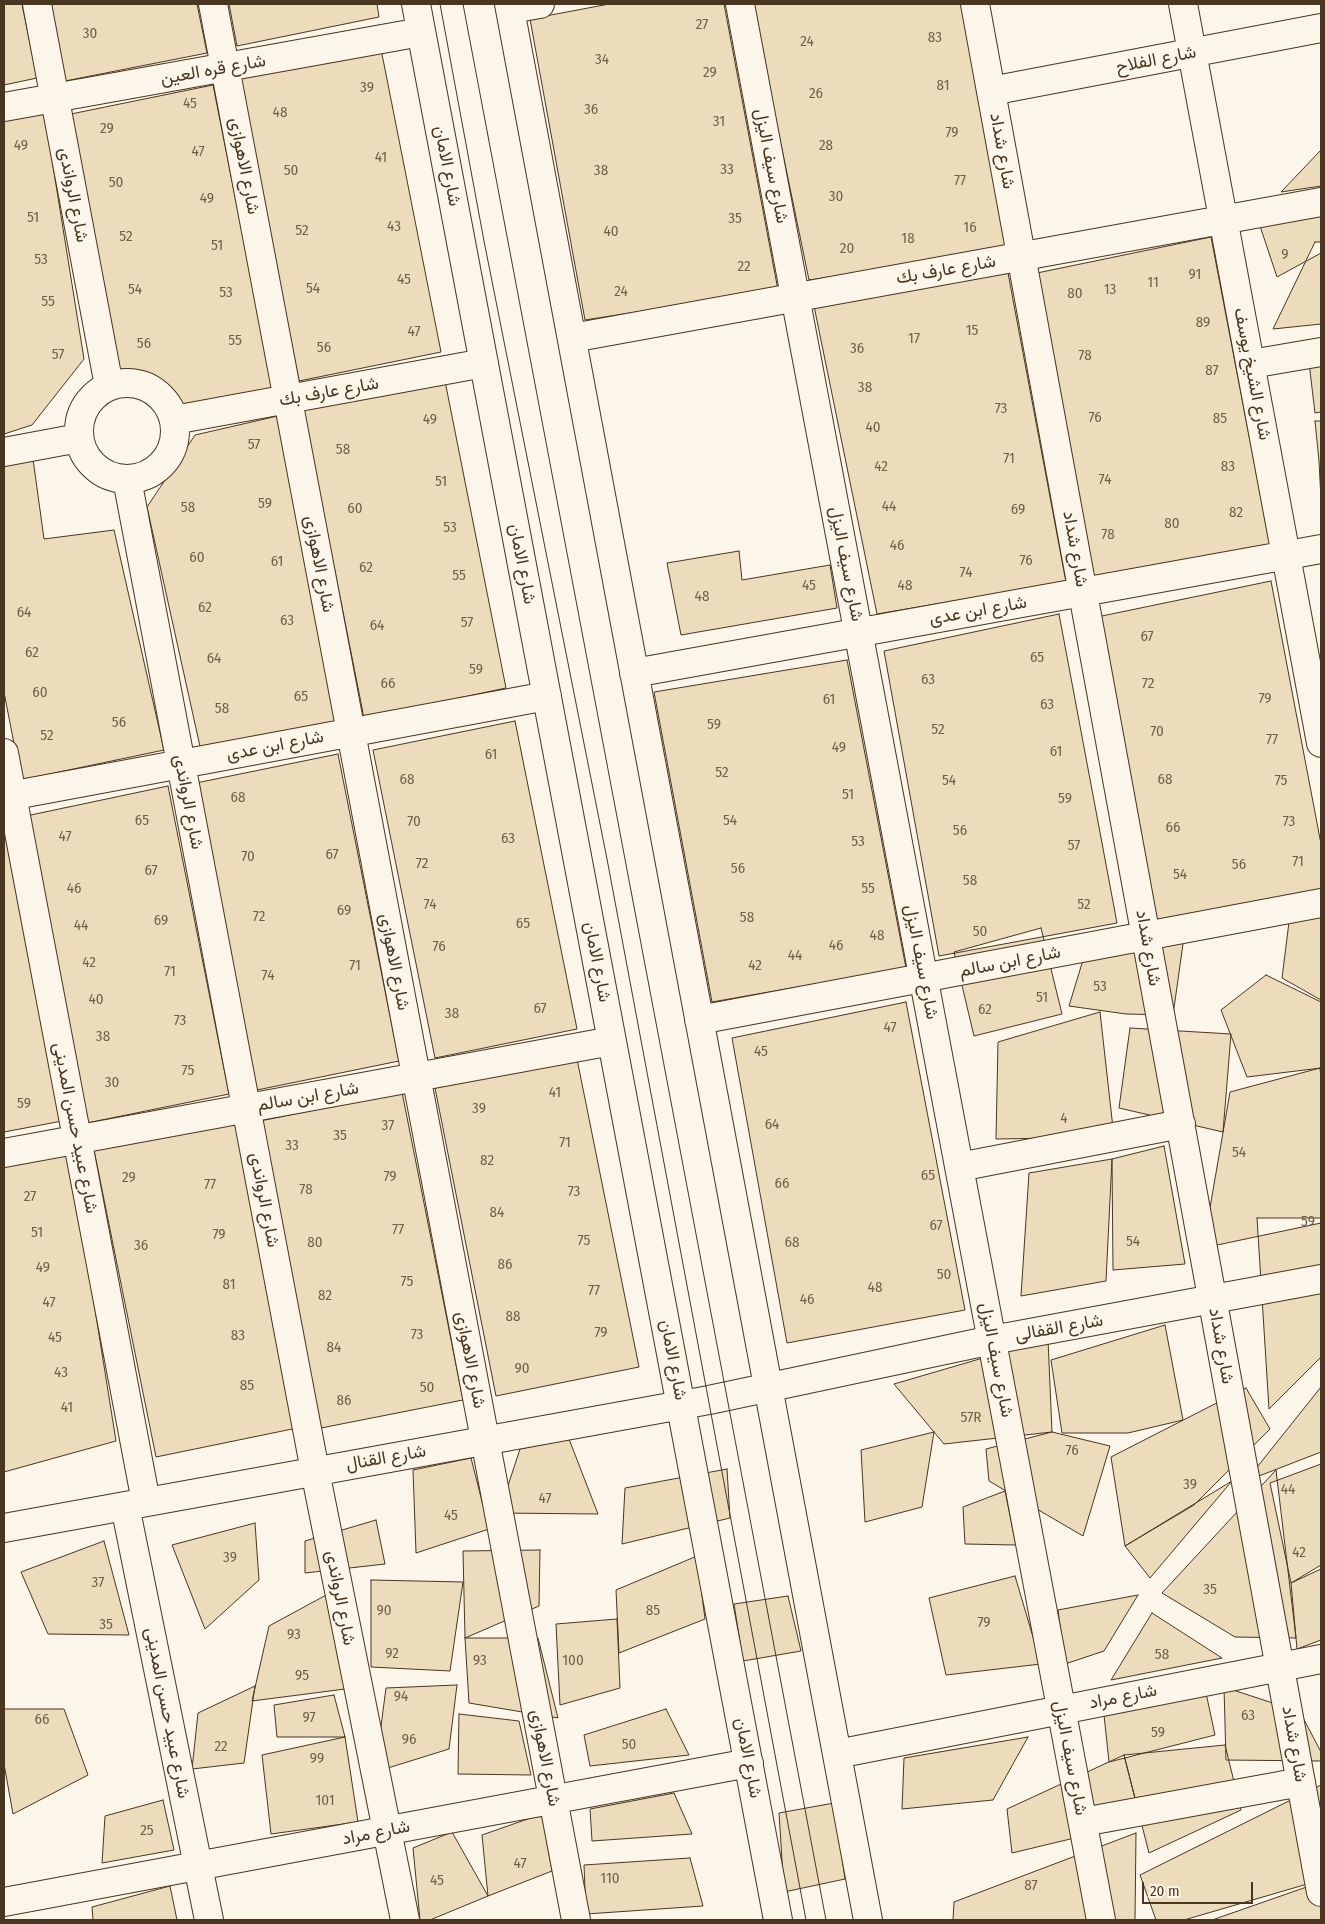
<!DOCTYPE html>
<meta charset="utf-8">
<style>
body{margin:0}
#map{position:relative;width:1325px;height:1924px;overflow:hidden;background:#fbf6e9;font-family:"Fira Sans Condensed",sans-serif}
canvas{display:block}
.frame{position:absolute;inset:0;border:5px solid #4a3520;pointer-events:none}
.scale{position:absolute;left:1142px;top:1882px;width:111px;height:22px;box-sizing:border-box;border:2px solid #4a3520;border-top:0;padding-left:6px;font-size:15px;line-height:18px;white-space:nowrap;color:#4a3520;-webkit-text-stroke:4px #fbf6e9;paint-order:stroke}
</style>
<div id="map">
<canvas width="1325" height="1924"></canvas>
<div class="frame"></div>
<div class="scale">20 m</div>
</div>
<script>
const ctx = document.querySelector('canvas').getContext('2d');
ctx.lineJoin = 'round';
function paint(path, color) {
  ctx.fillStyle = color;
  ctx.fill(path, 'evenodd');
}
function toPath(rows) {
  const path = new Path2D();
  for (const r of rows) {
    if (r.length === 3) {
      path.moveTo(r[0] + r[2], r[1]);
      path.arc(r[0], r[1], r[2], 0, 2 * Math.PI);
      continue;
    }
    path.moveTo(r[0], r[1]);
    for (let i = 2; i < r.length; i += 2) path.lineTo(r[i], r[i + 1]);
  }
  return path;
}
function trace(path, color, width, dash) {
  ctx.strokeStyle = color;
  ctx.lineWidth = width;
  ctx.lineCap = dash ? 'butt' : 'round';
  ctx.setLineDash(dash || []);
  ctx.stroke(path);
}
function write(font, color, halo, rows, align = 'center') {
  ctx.font = font + ' "Fira Sans Condensed",Vazirmatn,sans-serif';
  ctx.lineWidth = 4;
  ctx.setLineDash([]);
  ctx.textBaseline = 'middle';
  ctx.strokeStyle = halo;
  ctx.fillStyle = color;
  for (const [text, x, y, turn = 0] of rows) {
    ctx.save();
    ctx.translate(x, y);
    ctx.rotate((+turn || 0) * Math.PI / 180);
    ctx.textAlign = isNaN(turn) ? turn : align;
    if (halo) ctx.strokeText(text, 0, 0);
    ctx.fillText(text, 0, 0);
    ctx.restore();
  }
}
const building = toPath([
 [4,4,22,4,37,78,4,85,4,4],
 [49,4,197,4,207,53,65,81,49,4],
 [229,4,377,4,379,17,237,46,229,4],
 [609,4,724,4,778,290,585,320,530,19,609,4],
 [752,4,965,4,1012,251,809,280,752,4],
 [380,44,441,352,299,381,238,73,380,44],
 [213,85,274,393,185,409,162,383,118,370,71,114,213,85],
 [44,110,84,359,32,425,4,434,4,118,44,110],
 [1321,150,1321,186,1281,192,1321,150],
 [1321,213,1321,253,1277,277,1260,226,1321,213],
 [1211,237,1270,545,1092,579,1037,273,1211,237],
 [1315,242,1321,242,1321,324,1273,329,1315,242],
 [1008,273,1066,582,877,614,814,306,1008,273],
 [1321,352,1321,412,1315,413,1308,354,1321,352],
 [445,381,506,688,364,718,303,410,445,381],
 [282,415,343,722,201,751,147,507,195,435,282,415],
 [1315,421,1321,421,1321,500,1319,461,1315,421],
 [33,459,44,539,114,530,164,750,21,780,4,692,4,464,33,459],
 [739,551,742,580,830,565,837,608,681,635,667,563,739,551],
 [1271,581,1321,844,1321,891,1152,922,1097,617,1271,581],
 [1059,614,1117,923,939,956,884,651,1059,614],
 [847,660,906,968,712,1002,654,692,847,660],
 [515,721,577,1029,435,1058,373,750,515,721],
 [338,754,399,1061,257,1090,196,783,338,754],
 [168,786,229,1094,87,1123,26,816,168,786],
 [4,810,62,1121,4,1132,4,810],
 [1321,917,1321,1000,1282,978,1289,922,1321,917],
 [1041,928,1062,1014,974,1036,954,952,1041,928],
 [1184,937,1173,1015,1126,1014,1069,1006,1083,960,1184,937],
 [1266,975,1321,1002,1321,1068,1247,1077,1221,1010,1266,975],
 [906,1002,965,1310,787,1343,732,1038,906,1002],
 [1100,1012,1114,1137,996,1139,998,1042,1100,1012],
 [1130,1028,1231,1034,1223,1132,1119,1108,1130,1028],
 [577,1059,639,1367,496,1396,435,1088,577,1059],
 [1320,1068,1321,1079,1321,1223,1203,1248,1230,1092,1320,1068],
 [402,1092,463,1400,321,1428,260,1121,402,1092],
 [236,1121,297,1428,156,1457,94,1150,236,1121],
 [1164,1146,1185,1264,1113,1270,1112,1159,1164,1146],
 [70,1153,116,1441,4,1472,4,1167,70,1153],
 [1112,1159,1106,1281,1021,1296,1029,1173,1112,1159],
 [1257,1218,1321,1218,1321,1357,1269,1409,1257,1218],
 [1165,1325,1183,1420,1128,1433,1062,1433,1051,1360,1165,1325],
 [1048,1339,1052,1432,944,1444,894,1384,1048,1339],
 [1321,1387,1321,1452,1246,1481,1321,1387],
 [1246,1388,1270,1429,1194,1505,1125,1546,1111,1457,1246,1388],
 [934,1432,922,1507,865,1522,861,1450,934,1432],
 [1052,1432,1110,1446,1083,1536,989,1481,986,1449,1052,1432],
 [569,1439,598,1514,499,1513,520,1449,569,1439],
 [471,1458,489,1529,416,1553,413,1470,471,1458],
 [1321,1464,1321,1565,1291,1583,1270,1483,1321,1464],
 [727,1469,730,1518,622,1544,625,1488,727,1469],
 [1276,1470,1296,1638,1235,1637,1162,1593,1276,1470],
 [1232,1481,1150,1578,1125,1546,1232,1481],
 [1005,1491,1016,1545,965,1544,963,1507,1005,1491],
 [376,1520,385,1564,305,1573,305,1541,376,1520],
 [255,1523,259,1580,205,1629,172,1545,255,1523],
 [104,1541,129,1635,48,1634,21,1572,104,1541],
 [540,1550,539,1606,465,1638,463,1551,540,1550],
 [697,1556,705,1619,619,1653,616,1590,697,1556],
 [1321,1569,1321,1640,1297,1649,1291,1583,1321,1569],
 [1015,1576,1041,1664,946,1675,929,1598,1015,1576],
 [371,1580,463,1582,450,1671,371,1667,371,1580],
 [328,1594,345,1689,252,1701,269,1626,328,1594],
 [1138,1595,1104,1651,1065,1664,1058,1610,1138,1595],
 [788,1596,801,1651,743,1661,734,1604,788,1596],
 [1152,1613,1222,1658,1111,1680,1152,1613],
 [617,1619,620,1688,560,1705,556,1624,617,1619],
 [465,1638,538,1638,558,1718,469,1703,465,1638],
 [457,1685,449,1749,375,1772,386,1688,457,1685],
 [255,1686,244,1763,192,1769,198,1713,255,1686],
 [1224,1687,1300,1712,1321,1752,1321,1761,1226,1760,1224,1687],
 [1206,1693,1215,1735,1109,1762,1104,1715,1206,1693],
 [334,1695,345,1737,277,1737,274,1705,334,1695],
 [4,1709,64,1709,88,1775,13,1814,4,1764,4,1709],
 [666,1709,689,1755,590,1766,584,1735,666,1709],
 [459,1714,519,1721,531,1775,458,1774,459,1714],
 [345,1737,358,1822,271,1834,262,1755,345,1737],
 [1028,1737,993,1800,902,1809,904,1758,1028,1737],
 [1225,1745,1241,1810,1149,1853,1124,1755,1225,1745],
 [1124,1755,1141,1822,1012,1853,1007,1809,1124,1755],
 [1321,1785,1321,1880,1184,1920,1156,1920,1140,1875,1321,1785],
 [674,1793,692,1834,592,1841,590,1809,674,1793],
 [163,1800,174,1850,102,1863,105,1816,163,1800],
 [834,1803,845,1879,784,1892,779,1813,834,1803],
 [542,1814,552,1871,488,1896,482,1835,542,1814],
 [452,1832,488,1896,430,1920,420,1920,413,1848,452,1832],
 [1136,1833,1135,1920,953,1920,954,1902,1136,1833],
 [690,1858,703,1906,586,1914,584,1865,690,1858],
 [1321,1882,1321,1920,1212,1920,1321,1882],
 [170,1886,177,1920,93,1920,92,1907,170,1886]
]);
paint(building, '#ecdcbc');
trace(building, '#4a3520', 1);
const minor = toPath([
 [37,4,109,386],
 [213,4,576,1920],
 [416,4,778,1920],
 [509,4,868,1920],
 [740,4,1101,1920],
 [975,4,1321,1892],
 [1183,4,1321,743],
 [510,9,540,4],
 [991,91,1321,28],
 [4,107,421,32],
 [572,338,1321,202],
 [1251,364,1321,352],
 [127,431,48],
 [174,420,484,363],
 [4,452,79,438],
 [127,479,315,1471,405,1920],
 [634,673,1321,549],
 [4,753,146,1502],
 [4,797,547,696],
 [699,1020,1321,903],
 [4,1153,612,1041],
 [959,1167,1181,1124],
 [125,1506,209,1920],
 [4,1528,709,1400,992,1340,1321,1279],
 [837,1754,1321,1659],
 [1083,1822,1301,1782],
 [4,1902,749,1763]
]);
trace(minor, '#4a3520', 30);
trace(minor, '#fbf6e9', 28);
trace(toPath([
 [440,4,484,241,607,859,806,1920],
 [463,4,826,1920]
]), '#4a3520', 1);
write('15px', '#725f47', null, [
 ["27",702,25],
 ["30",90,34],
 ["83",935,38],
 ["24",807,42],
 ["34",602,60],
 ["29",710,73],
 ["81",943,86],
 ["39",367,88],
 ["26",816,94],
 ["45",190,104],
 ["36",591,110],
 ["48",280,113],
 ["31",719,122],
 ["29",107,129],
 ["79",952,133],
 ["49",21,146],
 ["28",826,146],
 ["47",198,152],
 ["41",381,158],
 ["33",727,170],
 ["50",291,171],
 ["38",601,171],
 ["77",960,181],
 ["50",116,183],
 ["30",836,197],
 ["49",207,199],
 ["51",33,218],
 ["35",735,219],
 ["43",394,227],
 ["16",970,228],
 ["52",302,231],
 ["40",611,232],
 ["52",126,237],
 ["18",908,239],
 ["51",217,246],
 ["20",847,249],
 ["9",1285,255],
 ["53",41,260],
 ["22",744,267],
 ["91",1195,275],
 ["45",404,280],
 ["11",1153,283],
 ["54",313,289],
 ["54",135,290],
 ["13",1110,290],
 ["24",621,292],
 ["53",226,293],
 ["80",1075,294],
 ["55",48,302],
 ["89",1203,323],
 ["15",972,331],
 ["47",414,332],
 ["17",914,339],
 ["55",235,341],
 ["56",144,344],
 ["56",324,348],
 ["36",857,349],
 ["57",58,355],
 ["78",1085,356],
 ["87",1212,371],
 ["38",865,388],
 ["73",1001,409],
 ["76",1095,418],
 ["85",1220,419],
 ["49",430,420],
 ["40",873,428],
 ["57",254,445],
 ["58",343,450],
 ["71",1009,459],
 ["42",881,467],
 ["83",1228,467],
 ["74",1105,480],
 ["51",441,482],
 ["59",265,504],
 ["44",889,507],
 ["58",188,508],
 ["60",355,509],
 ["69",1018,510],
 ["82",1236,513],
 ["80",1172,524],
 ["53",450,528],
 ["78",1108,535],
 ["46",897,546],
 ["60",197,558],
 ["76",1026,561],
 ["61",277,562],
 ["62",366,568],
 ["74",966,573],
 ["55",459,576],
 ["45",809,586],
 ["48",905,586],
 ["48",702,597],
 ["62",205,608],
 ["64",24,613],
 ["63",287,621],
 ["57",467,623],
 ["64",377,626],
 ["67",1147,637],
 ["62",32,653],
 ["65",1037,658],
 ["64",214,659],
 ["59",476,670],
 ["63",928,680],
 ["66",388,684],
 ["72",1148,684],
 ["60",40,693],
 ["65",301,697],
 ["79",1265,699],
 ["61",829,700],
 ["63",1047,705],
 ["58",222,709],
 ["56",119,723],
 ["59",714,725],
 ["52",938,730],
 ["70",1157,732],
 ["52",47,736],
 ["77",1272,740],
 ["49",839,748],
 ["61",1056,752],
 ["61",491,755],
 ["52",722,773],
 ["68",407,780],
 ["68",1165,780],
 ["54",949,781],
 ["75",1281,781],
 ["51",848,795],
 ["68",238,798],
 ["59",1065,799],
 ["65",142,821],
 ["54",730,821],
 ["70",414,822],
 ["73",1289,822],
 ["66",1173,828],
 ["56",960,831],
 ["47",65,837],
 ["63",508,839],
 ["53",858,842],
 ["57",1074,846],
 ["67",332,855],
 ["70",248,857],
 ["71",1298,862],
 ["72",422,864],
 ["56",1239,865],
 ["56",738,869],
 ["67",151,871],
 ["54",1180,875],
 ["58",970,881],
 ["46",74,889],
 ["55",868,889],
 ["74",430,905],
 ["52",1084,905],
 ["69",344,911],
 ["72",259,917],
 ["58",747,918],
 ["69",161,921],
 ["65",523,924],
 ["44",81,926],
 ["50",980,932],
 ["48",877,936],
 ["46",836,946],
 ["76",439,947],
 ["44",795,956],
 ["42",89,963],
 ["71",355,966],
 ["42",755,966],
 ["71",170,972],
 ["74",268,976],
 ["53",1100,987],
 ["51",1042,998],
 ["40",96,1000],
 ["67",540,1009],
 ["62",985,1010],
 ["38",452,1014],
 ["73",180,1021],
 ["47",890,1028],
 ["38",103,1037],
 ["45",761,1052],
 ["75",188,1071],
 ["30",112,1083],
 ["41",555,1093],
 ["59",24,1104],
 ["39",479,1109],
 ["4",1064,1119],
 ["64",772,1125],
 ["37",388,1126],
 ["35",340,1136],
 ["71",565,1143],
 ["33",292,1146],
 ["54",1239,1153],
 ["82",487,1161],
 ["65",928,1176],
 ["79",390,1177],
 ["29",129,1178],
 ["66",782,1184],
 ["77",210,1185],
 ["78",306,1190],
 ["73",574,1192],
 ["27",30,1197],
 ["84",497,1213],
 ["59",1308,1222],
 ["67",936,1226],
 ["77",398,1230],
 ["51",37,1233],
 ["79",219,1235],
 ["75",584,1241],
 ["54",1133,1242],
 ["80",315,1243],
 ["68",792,1243],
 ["36",141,1246],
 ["86",505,1265],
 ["49",43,1268],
 ["50",944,1275],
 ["75",407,1282],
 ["81",229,1285],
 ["48",875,1288],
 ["77",594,1291],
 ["82",325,1296],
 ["46",807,1300],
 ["47",49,1303],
 ["88",513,1317],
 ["79",601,1333],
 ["73",417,1335],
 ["83",238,1336],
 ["45",55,1338],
 ["84",334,1348],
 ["90",522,1369],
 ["43",61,1373],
 ["85",247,1386],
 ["50",427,1388],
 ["86",344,1401],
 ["41",67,1408],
 ["57R",971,1418],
 ["76",1072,1451],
 ["39",1190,1485],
 ["44",1288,1490],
 ["47",545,1499],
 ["45",451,1516],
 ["42",1299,1553],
 ["39",230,1558],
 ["37",98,1583],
 ["35",1210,1590],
 ["90",384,1611],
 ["85",653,1611],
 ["79",984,1623],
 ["35",106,1625],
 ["93",294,1635],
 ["92",392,1654],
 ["58",1162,1655],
 ["93",480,1661],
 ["100",573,1661],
 ["95",302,1676],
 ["94",401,1697],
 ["63",1248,1716],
 ["97",309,1718],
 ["66",42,1720],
 ["59",1158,1733],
 ["96",409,1740],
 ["50",629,1745],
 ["22",221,1747],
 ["99",317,1759],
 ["101",325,1801],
 ["25",147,1831],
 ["47",520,1864],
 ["110",610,1879],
 ["45",437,1881],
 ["87",1031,1886]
]);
write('18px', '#4a3520', '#fbf6e9', [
 ["شارع الفلاح",1156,60,-11],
 ["شارع قره العين",213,70,-10],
 ["شارع شداد",1002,151,80],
 ["شارع الاهوازى",244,166,79],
 ["شارع الامان",447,166,79],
 ["شارع سيف اليزل",771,166,79],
 ["شارع الرواندى",73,195,79],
 ["شارع عارف بك",946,270,-10],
 ["شارع الشيخ يوسف",1252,374,79],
 ["شارع عارف بك",329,392,-10],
 ["شارع شداد",1075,549,80],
 ["شارع الاهوازى",319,564,79],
 ["شارع الامان",522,564,79],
 ["شارع سيف اليزل",846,564,79],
 ["شارع ابن عدى",978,611,-10],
 ["شارع ابن عدى",275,746,-11],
 ["شارع الرواندى",188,802,79],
 ["شارع شداد",1148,948,80],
 ["شارع الاهوازى",394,962,79],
 ["شارع الامان",597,962,79],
 ["شارع سيف اليزل",921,962,79],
 ["شارع ابن سالم",1010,962,-11],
 ["شارع ابن سالم",308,1097,-10],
 ["شارع عبيد حسن المدينى",75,1128,79],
 ["شارع الرواندى",264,1200,79],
 ["شارع القفالى",1059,1328,-10],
 ["شارع شداد",1221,1346,80],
 ["شارع الاهوازى",470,1360,79],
 ["شارع الامان",673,1360,79],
 ["شارع سيف اليزل",996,1360,79],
 ["شارع القنال",386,1458,-10],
 ["شارع الرواندى",340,1598,79],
 ["شارع مراد",1123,1697,-11],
 ["شارع عبيد حسن المدينى",167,1713,79],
 ["شارع شداد",1294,1744,80],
 ["شارع الاهوازى",545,1758,79],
 ["شارع الامان",748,1758,79],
 ["شارع سيف اليزل",1070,1758,79],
 ["شارع مراد",376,1833,-11]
]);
</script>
